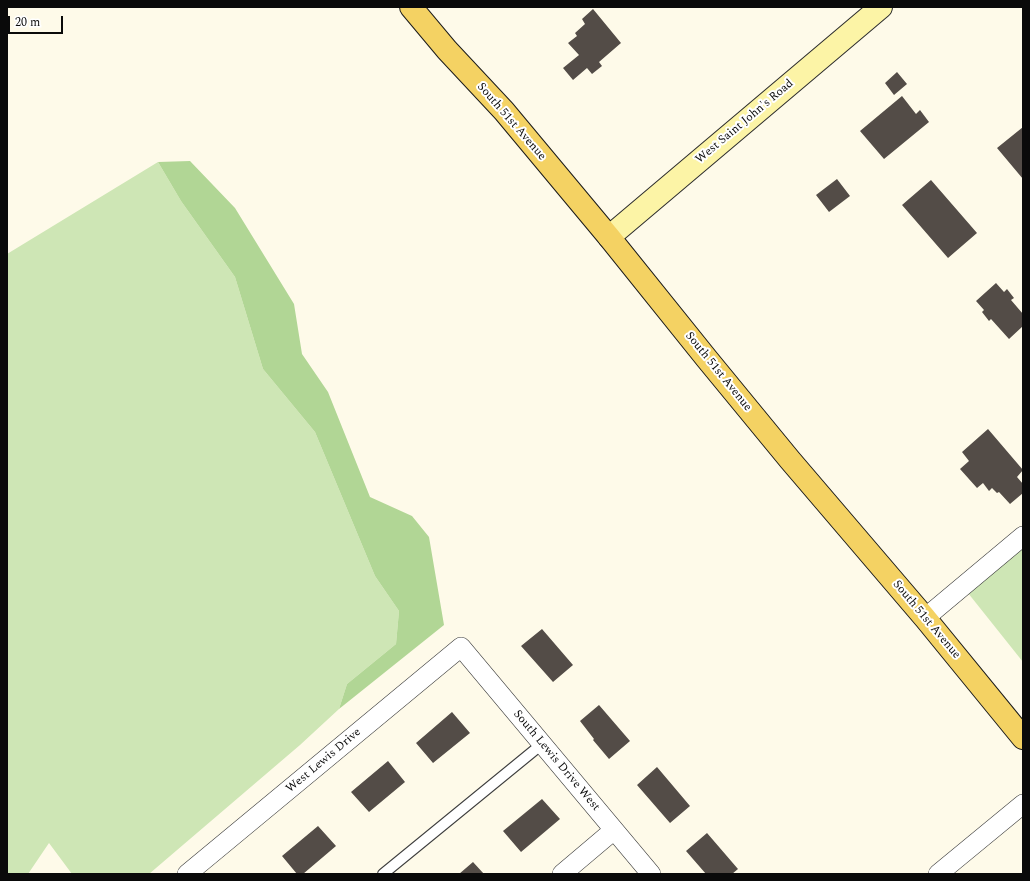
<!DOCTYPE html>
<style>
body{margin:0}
#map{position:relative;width:1030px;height:881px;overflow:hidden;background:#fefae9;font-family:Spectral,serif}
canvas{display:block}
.frame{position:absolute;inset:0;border:8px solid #0a0a0a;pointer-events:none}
.scale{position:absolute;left:8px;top:16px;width:55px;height:18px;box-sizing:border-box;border:2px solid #0a0a0a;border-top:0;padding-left:5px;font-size:12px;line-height:14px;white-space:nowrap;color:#0a0a0a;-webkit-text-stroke:3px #fff;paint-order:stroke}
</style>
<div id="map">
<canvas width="1030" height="881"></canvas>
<div class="frame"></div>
<div class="scale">20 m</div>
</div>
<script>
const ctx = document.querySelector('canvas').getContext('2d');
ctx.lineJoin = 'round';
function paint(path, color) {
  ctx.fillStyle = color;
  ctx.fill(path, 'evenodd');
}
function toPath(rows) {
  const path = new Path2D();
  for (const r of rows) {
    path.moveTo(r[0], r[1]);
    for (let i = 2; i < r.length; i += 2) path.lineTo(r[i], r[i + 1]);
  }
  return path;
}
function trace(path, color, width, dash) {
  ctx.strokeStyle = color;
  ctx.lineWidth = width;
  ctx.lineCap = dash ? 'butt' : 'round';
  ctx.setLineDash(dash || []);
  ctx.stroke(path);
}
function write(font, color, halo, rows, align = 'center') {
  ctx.font = font + ' Spectral,serif';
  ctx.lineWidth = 4;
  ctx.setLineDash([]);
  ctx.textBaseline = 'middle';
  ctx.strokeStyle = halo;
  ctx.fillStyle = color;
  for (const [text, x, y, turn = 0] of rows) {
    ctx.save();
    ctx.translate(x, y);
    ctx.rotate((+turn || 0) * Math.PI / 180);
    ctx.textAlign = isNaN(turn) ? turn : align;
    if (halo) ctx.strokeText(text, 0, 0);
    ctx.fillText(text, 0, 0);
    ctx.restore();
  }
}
paint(toPath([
 [158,162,181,201,235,277,263,369,315,432,375,576,399,611,396,644,347,684,339,709,300,745,149,874,72,874,49,843,28,874,7,874,7,254],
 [1023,548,1023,662,968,593]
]), '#cee6b5');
paint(toPath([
 [190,161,235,208,294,304,302,354,328,392,370,497,412,516,429,537,444,625,339,709,347,684,396,644,399,611,375,576,315,432,263,369,235,277,181,201,158,162]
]), '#b1d695');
paint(toPath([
 [593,9,621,43,599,62,602,66,592,74,587,68,573,80,563,68,579,55,568,43,577,36,575,33,585,24,582,19],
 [897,72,907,84,894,95,885,83],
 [902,96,916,114,920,110,929,122,884,159,860,131],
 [1023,127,1023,179,997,148],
 [837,179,850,196,829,212,816,195],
 [931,180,977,233,948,258,902,205],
 [996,283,1004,292,1007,289,1014,298,1011,300,1023,314,1023,326,1009,339,991,319,989,321,982,312,984,310,976,301],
 [988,429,1023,470,1017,477,1023,484,1023,493,1010,504,999,492,997,493,992,488,989,491,983,483,977,488,960,469,969,461,962,452],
 [542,629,573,665,553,682,521,646],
 [599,705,630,741,609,759,593,740,594,739,580,721],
 [452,712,470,733,433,763,416,743],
 [388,761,405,782,369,812,351,792],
 [657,767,690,806,670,823,637,785],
 [542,799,560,819,521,852,503,831],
 [318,826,336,846,303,874,297,874,282,856],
 [707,833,738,869,732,874,706,874,686,851],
 [473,862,484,874,459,874]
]), '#534c47');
const lane = toPath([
 [383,874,542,744]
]);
const street = toPath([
 [925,618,1023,536],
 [187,874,461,647,651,874],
 [562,874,614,830],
 [938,874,1023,804]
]);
const secondary = toPath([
 [609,237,881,7]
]);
const primary = toPath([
 [411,7,447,50,504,111,609,237,707,359,790,460,925,618,1023,738]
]);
trace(lane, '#3d3d3d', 12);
trace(street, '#3d3d3d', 20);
trace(secondary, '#2c2c2c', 24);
trace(primary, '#1b1b1b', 24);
trace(lane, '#fff', 10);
trace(street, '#fff', 19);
trace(secondary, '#fcf4a6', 22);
trace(primary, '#f4d263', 22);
write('12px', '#0a0a0a', '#fff', [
 ["South 51st Avenue",511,122,49],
 ["West Saint John's Road",745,122,-40],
 ["South 51st Avenue",718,372,51],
 ["South 51st Avenue",926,620,50],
 ["West Lewis Drive",324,761,-40],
 ["South Lewis Drive West",556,761,50]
]);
</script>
